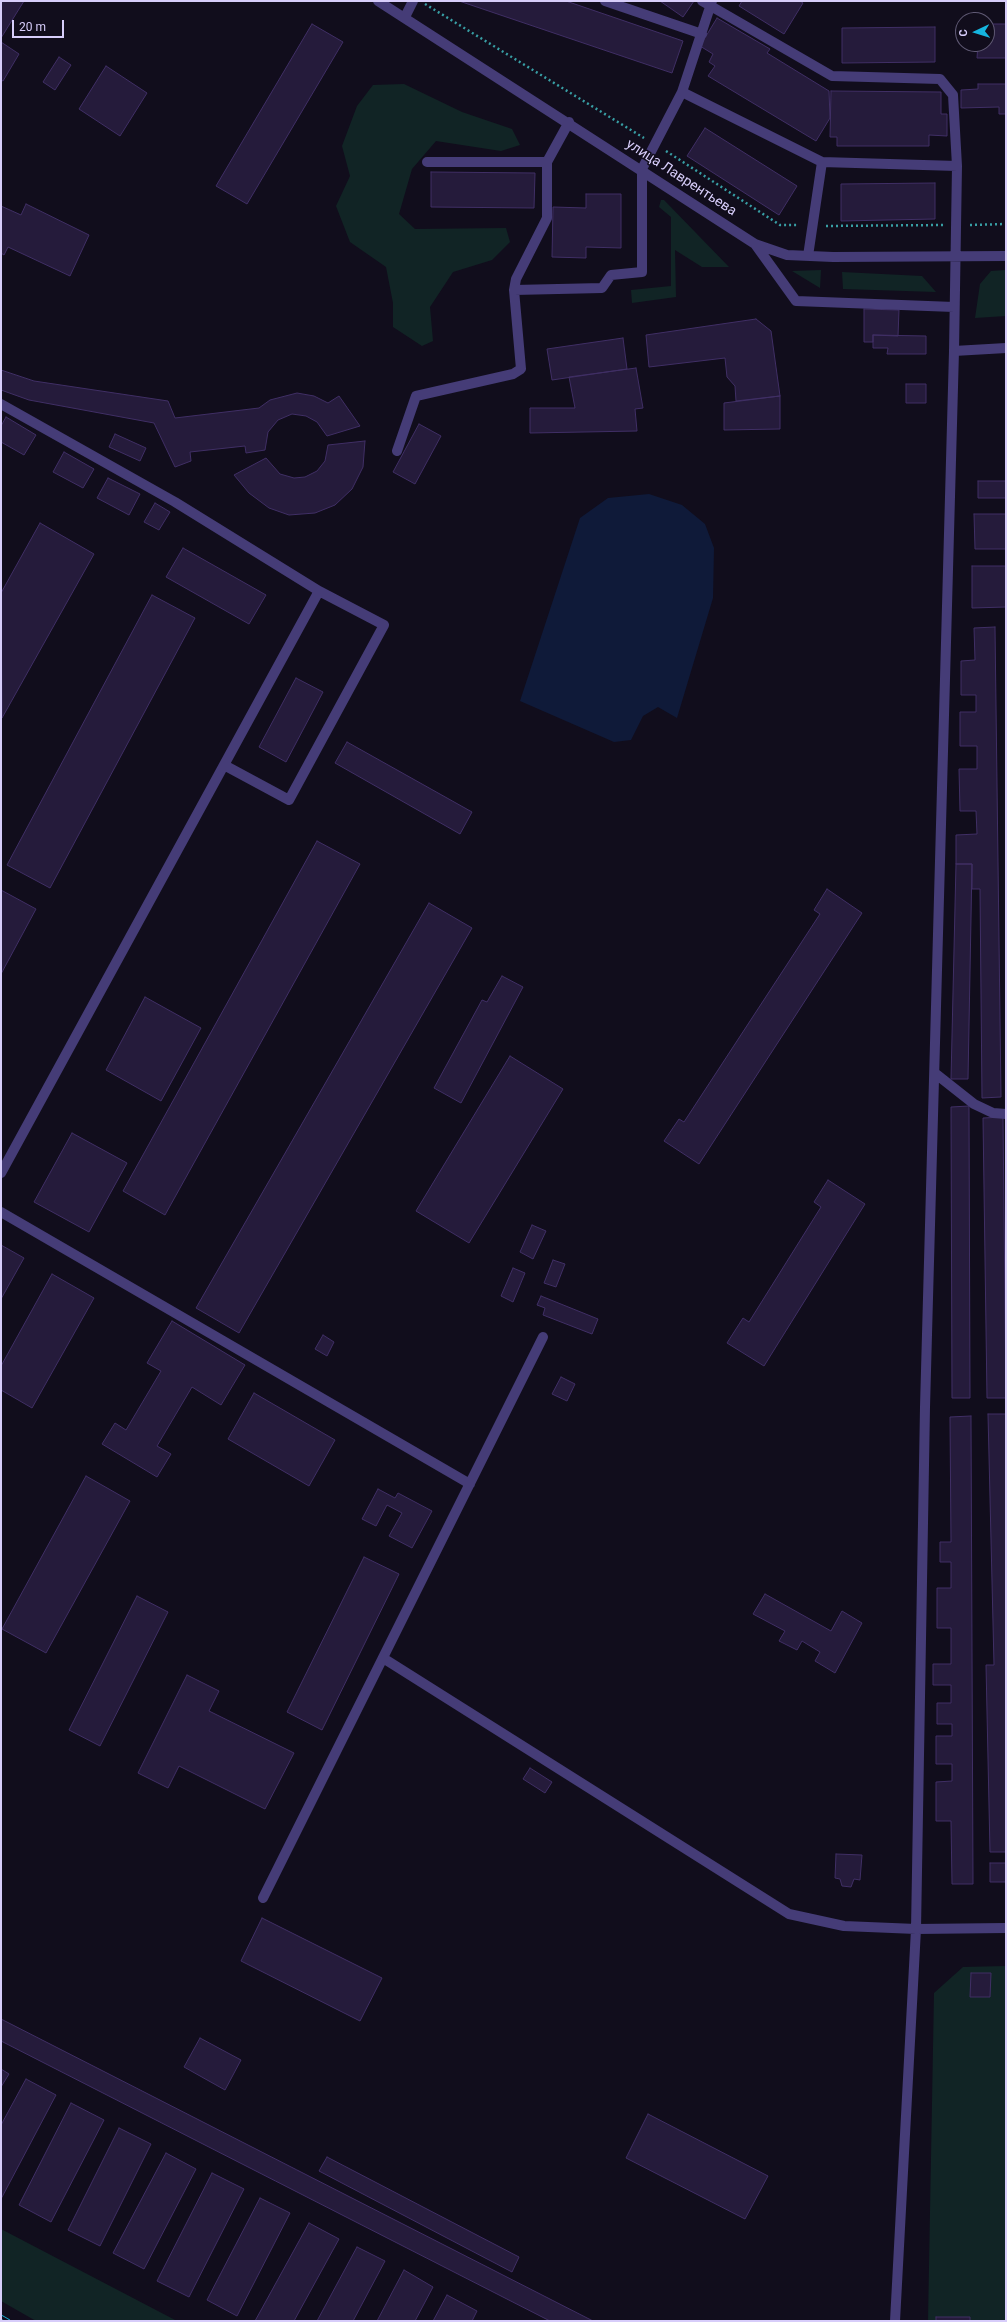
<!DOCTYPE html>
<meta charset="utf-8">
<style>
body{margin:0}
#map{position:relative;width:1007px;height:2322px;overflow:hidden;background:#110d1c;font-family:Roboto,sans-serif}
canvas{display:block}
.frame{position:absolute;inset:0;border:2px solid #d7cdfa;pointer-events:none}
.north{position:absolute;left:955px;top:12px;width:40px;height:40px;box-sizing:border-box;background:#110d1c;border:1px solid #605a75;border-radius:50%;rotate:266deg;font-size:11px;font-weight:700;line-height:16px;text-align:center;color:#d7cdfa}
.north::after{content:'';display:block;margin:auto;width:14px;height:18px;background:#15b5df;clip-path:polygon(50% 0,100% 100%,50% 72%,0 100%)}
.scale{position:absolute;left:12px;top:20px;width:52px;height:18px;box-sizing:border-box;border:2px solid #d7cdfa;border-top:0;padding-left:5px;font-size:12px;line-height:14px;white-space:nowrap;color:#d7cdfa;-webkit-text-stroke:3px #110d1c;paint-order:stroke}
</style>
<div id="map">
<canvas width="1007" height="2322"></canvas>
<div class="frame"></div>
<div class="north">С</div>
<div class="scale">20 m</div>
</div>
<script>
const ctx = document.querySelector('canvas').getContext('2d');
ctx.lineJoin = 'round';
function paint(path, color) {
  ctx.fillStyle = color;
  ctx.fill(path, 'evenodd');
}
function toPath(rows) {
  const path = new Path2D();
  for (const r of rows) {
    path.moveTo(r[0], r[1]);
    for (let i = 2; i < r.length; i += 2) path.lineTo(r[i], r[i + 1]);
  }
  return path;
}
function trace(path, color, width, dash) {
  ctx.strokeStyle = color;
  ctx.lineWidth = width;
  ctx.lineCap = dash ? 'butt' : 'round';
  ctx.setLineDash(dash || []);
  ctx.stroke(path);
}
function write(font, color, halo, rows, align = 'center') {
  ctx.font = font + ' Roboto,sans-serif';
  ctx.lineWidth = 3;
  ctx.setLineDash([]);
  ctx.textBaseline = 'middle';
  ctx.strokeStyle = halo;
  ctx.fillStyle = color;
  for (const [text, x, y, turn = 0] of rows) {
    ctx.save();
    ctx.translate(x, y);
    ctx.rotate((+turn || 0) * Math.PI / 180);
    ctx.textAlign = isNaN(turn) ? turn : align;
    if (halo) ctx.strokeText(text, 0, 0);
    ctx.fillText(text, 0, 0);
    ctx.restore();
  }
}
paint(toPath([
 [404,84,462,112,512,129,520,145,501,151,436,141,412,169,399,214,415,229,506,228,510,242,492,260,453,272,430,307,433,341,422,346,393,327,393,303,386,267,350,242,336,206,350,176,342,146,357,106,373,85],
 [661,200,664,200,729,267,702,267,675,250,676,297,632,303,631,290,671,286,671,217,659,207],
 [821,270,820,288,792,271],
 [1006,270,1006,316,975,318,980,284,991,271],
 [842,272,922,276,936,292,843,289],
 [1006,1966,1006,2321,928,2321,934,1993,963,1967],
 [1,2229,177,2321,36,2321,1,2301]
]), '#112425');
paint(toPath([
 [649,494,682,505,705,524,714,548,713,598,677,718,658,707,643,716,631,740,614,742,520,701,580,518,608,498]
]), '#0f1a39');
const building = toPath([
 [1,1,24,1,1,38,1,1],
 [459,1,566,1,683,41,672,73,459,1],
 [660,1,694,1,683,17,660,1],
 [742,1,800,1,803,3,784,34,739,6,742,1],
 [717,18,770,49,767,53,829,91,830,118,816,141,708,76,715,66,709,62,713,54,700,46,717,18],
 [312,24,343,42,247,204,216,186,312,24],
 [987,24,1006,24,1006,58,977,58,978,44,987,44,987,24],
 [935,27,935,62,842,63,842,28,935,27],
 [1,42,19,54,3,81,1,80,1,42],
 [59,57,71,65,55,90,43,82,59,57],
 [106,66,147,93,120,136,79,109,106,66],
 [978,84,1006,84,1006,114,999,114,999,107,961,108,961,90,978,89,978,84],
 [831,91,941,92,941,114,947,114,947,136,929,135,929,146,837,146,837,137,830,137,831,91],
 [705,128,797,186,779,215,687,156,705,128],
 [431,172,535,173,534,208,431,207,431,172],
 [935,183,935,219,841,221,841,184,935,183],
 [586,194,621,194,621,248,586,247,586,258,552,257,553,207,586,208,586,194],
 [26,204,89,235,70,276,8,247,4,255,1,253,1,206,21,215,26,204],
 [864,309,899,310,898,336,873,335,873,342,864,342,864,309],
 [756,319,771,331,780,396,736,401,735,386,727,377,725,358,649,367,646,335,756,319],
 [873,335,926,336,926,354,887,354,888,348,873,348,873,335],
 [623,338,627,369,552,380,547,349,623,338],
 [636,368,643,408,635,409,637,431,530,433,530,408,575,408,569,377,636,368],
 [1,370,34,381,168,401,175,418,259,408,270,400,297,393,314,396,328,403,339,396,360,426,327,436,317,422,306,416,292,414,278,420,268,432,265,450,246,453,245,446,190,452,191,461,175,467,154,423,29,400,1,390,1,370],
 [906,384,926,384,926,403,906,403,906,384],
 [780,396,780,429,724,430,724,403,780,396],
 [6,417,36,435,24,455,1,442,1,426,6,417],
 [419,424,441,436,415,484,393,472,419,424],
 [115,434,146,448,140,461,109,447,115,434],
 [365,441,363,467,352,489,335,505,315,513,289,515,269,508,249,493,234,475,266,458,280,474,294,478,305,477,317,471,325,461,328,445,365,441],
 [64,452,94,469,83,488,53,472,64,452],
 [108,478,140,494,129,515,97,498,108,478],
 [978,481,1006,481,1006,498,978,498,978,481],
 [155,503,170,512,159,530,144,522,155,503],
 [974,514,1006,514,1006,549,975,549,974,514],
 [40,523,94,554,2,718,1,593,40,523],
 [183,548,266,595,249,624,166,577,183,548],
 [972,566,1006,566,1006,607,972,608,972,566],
 [152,595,195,618,50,888,7,865,152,595],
 [995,627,1001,1097,982,1098,980,889,972,889,972,864,956,864,956,835,977,834,976,811,960,811,959,769,977,769,977,746,960,746,960,712,976,712,976,695,961,695,961,661,975,660,974,628,995,627],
 [296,678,323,692,286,762,259,747,296,678],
 [347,742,472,812,460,834,335,763,347,742],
 [317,841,360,864,165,1215,123,1191,317,841],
 [956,864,972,864,968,1079,951,1079,956,864],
 [827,889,862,913,699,1164,664,1141,679,1119,684,1122,820,914,814,910,827,889],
 [1,890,36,909,1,974,1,890],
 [429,903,472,928,239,1333,196,1308,429,903],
 [502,976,523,987,461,1103,434,1088,482,1000,487,1002,502,976],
 [145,997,201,1028,161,1101,106,1070,145,997],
 [510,1056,563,1089,469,1243,416,1211,510,1056],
 [969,1106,970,1398,952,1398,951,1107,969,1106],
 [1003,1117,1006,1398,987,1398,983,1118,1003,1117],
 [72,1133,127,1163,89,1232,34,1202,72,1133],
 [828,1180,865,1204,764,1366,727,1343,743,1318,749,1322,821,1207,814,1202,828,1180],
 [532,1225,546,1231,533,1259,520,1252,532,1225],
 [1,1245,24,1258,1,1299,1,1245],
 [553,1260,565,1264,556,1287,544,1283,553,1260],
 [513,1268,525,1273,513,1302,501,1296,513,1268],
 [52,1274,94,1298,32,1408,1,1390,1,1366,52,1274],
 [541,1296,598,1319,592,1334,543,1315,545,1308,537,1305,541,1296],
 [172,1321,245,1365,221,1405,192,1387,157,1446,171,1454,157,1477,102,1444,115,1423,126,1430,161,1371,147,1363,172,1321],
 [323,1335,334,1342,327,1356,315,1349,323,1335],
 [561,1377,575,1384,567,1401,552,1394,561,1377],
 [254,1393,335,1440,309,1486,228,1439,254,1393],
 [988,1414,1006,1414,1006,1852,990,1852,986,1665,994,1665,988,1414],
 [971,1416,973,1884,952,1884,951,1821,936,1821,936,1782,952,1781,952,1764,936,1764,936,1736,952,1736,952,1724,937,1724,937,1703,951,1703,951,1685,933,1685,933,1664,951,1664,951,1628,937,1628,937,1588,951,1588,951,1562,940,1562,940,1542,951,1542,950,1417,971,1416],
 [86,1476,130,1501,46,1653,2,1629,86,1476],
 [378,1489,395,1498,398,1493,432,1511,412,1548,389,1536,402,1513,387,1505,376,1526,362,1519,378,1489],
 [364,1557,399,1574,322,1730,287,1712,364,1557],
 [765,1594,831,1631,842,1611,862,1623,835,1673,815,1661,820,1652,802,1641,797,1650,779,1641,785,1631,753,1614,765,1594],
 [137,1596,168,1612,100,1746,69,1730,137,1596],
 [187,1675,219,1691,209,1711,294,1753,265,1809,179,1766,168,1788,138,1773,187,1675],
 [530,1768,552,1782,545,1793,523,1779,530,1768],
 [836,1854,862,1855,860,1880,854,1879,851,1887,842,1886,840,1879,835,1878,836,1854],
 [990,1863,1006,1863,1006,1882,990,1882,990,1863],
 [262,1918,382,1978,360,2021,241,1961,262,1918],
 [971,1973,991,1973,990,1997,970,1997,971,1973],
 [1,2019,593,2321,550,2321,1,2041,1,2019],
 [200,2038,241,2060,225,2090,184,2067,200,2038],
 [1,2069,9,2074,1,2087,1,2069],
 [26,2079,56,2095,1,2199,1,2125,26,2079],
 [71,2103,104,2120,51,2222,19,2205,71,2103],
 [648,2114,768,2176,745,2219,626,2158,648,2114],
 [119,2128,151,2144,100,2246,68,2230,119,2128],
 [166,2153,196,2169,144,2269,113,2253,166,2153],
 [327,2157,519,2257,512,2272,319,2171,327,2157],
 [212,2173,244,2189,189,2297,157,2281,212,2173],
 [260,2198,290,2213,237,2316,207,2300,260,2198],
 [309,2223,339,2239,294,2321,255,2321,309,2223],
 [357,2247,385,2261,353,2321,317,2321,357,2247],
 [404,2270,433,2287,415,2321,377,2321,404,2270],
 [447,2295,477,2311,472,2321,433,2321,447,2295],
 [936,2317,970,2317,970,2321,936,2321,936,2317]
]);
paint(building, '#251b3b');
trace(building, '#402f65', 1);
trace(toPath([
 [425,4,644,138],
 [666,151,780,225,799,225],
 [970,225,1006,224],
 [826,226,943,225]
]), '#389ea4', 2.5, [2, 3]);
trace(toPath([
 [378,1,755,244,787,255,833,257,1006,256],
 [605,1,702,34],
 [702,1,832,76,940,79,953,95,957,166,954,351,925,1407,916,1929,895,2321],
 [405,17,413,1],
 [682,92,822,162,957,166],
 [427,162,547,162],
 [755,244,796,301,954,307],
 [808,256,822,162],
 [514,290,602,288,611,275,642,272,642,169,682,92,712,1],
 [954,351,1006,348],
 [1,404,175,502,319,591,224,765],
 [397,451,416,396,513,374,521,369,514,290,516,279,547,218,547,162,569,122],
 [936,1074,974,1104,993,1113,1006,1114],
 [1,1173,224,765,289,800,384,625,319,591],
 [1,1212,470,1484],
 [383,1658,789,1914,844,1926,916,1929,1006,1928],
 [263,1898,543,1337]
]), '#453c77', 10);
const rail = toPath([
 [1,2317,8,2321]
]);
trace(rail, '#15b5df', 4.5);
trace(rail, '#110d1c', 3, [9]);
write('14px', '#d7cdfa', '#110d1c', [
 ["улица Лаврентьева",681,178,33]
]);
</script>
